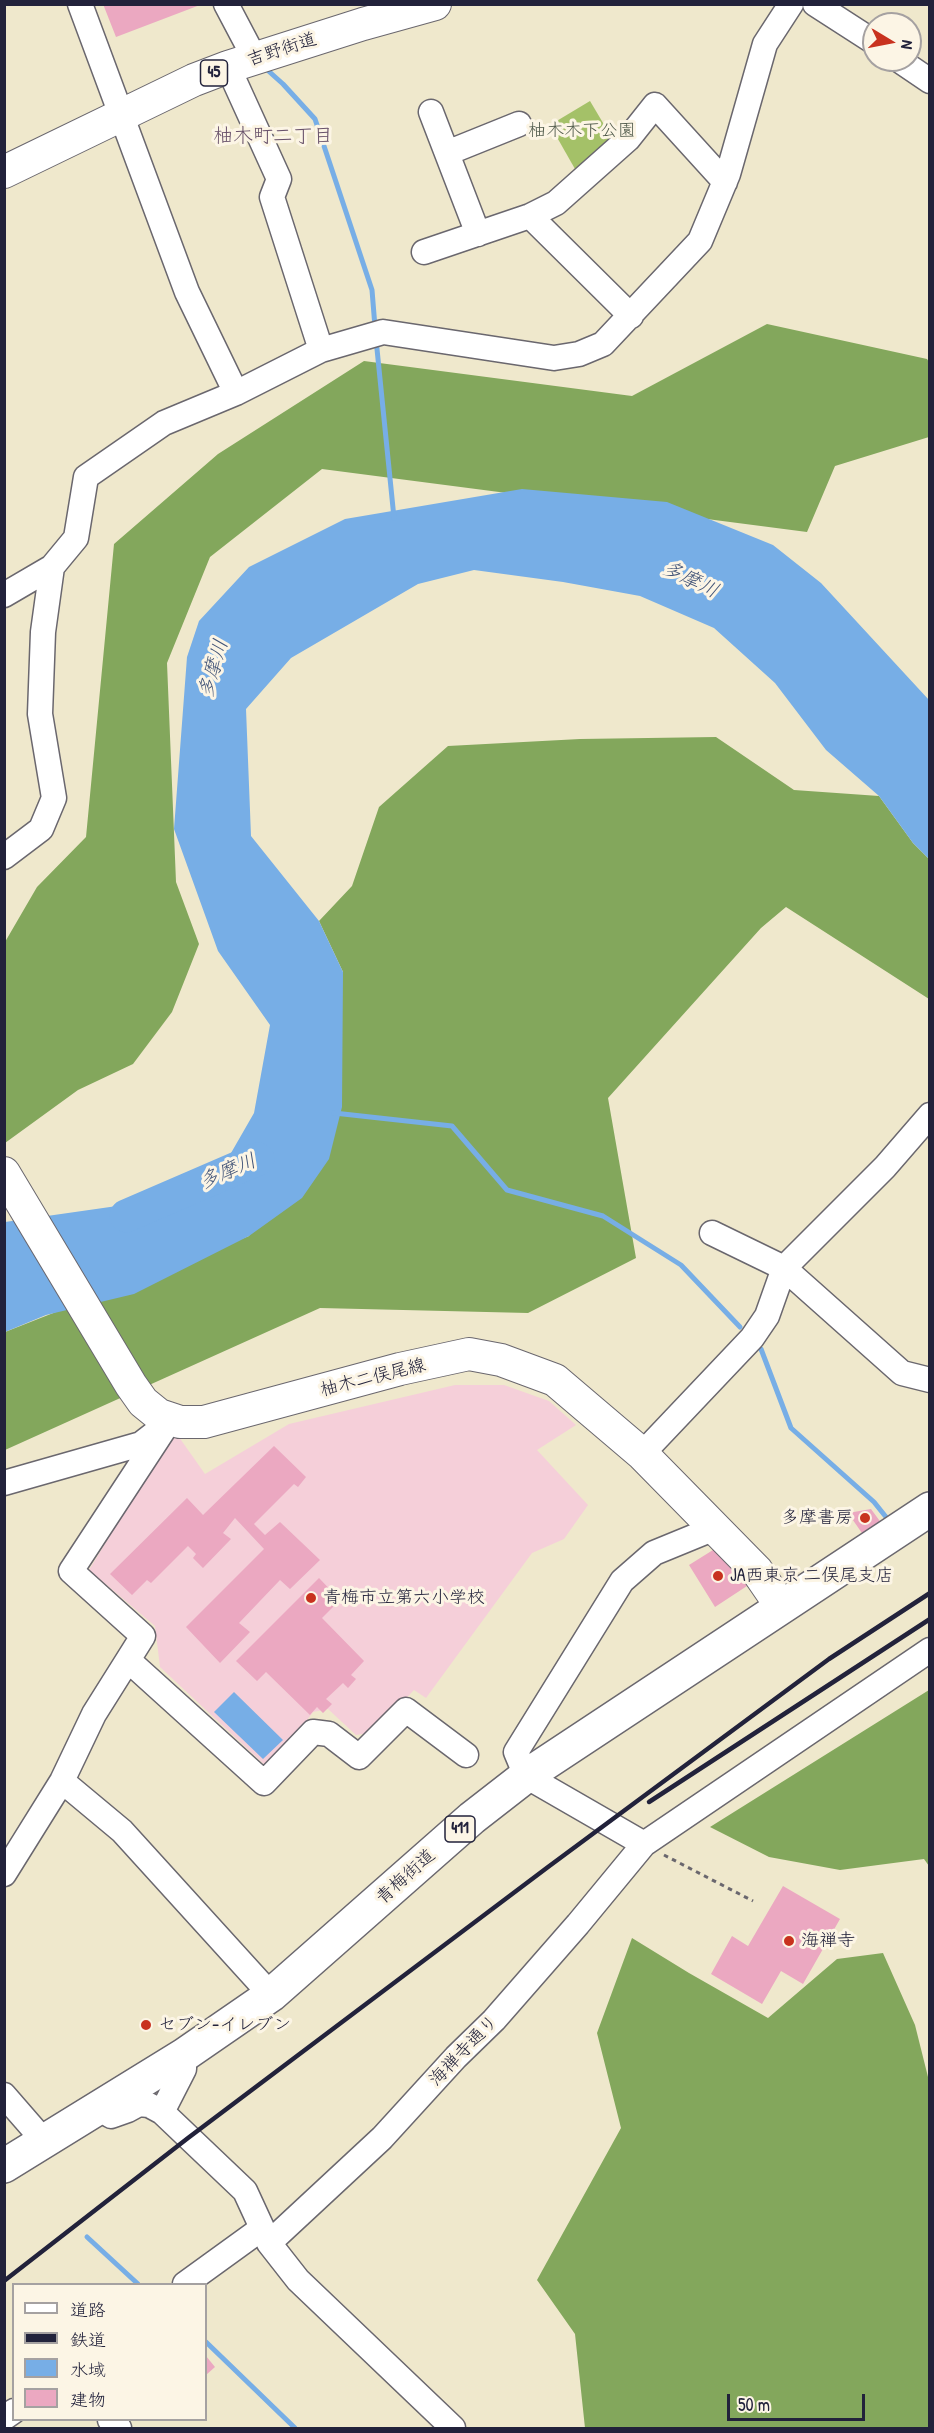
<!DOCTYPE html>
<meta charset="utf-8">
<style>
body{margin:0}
#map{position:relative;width:934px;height:2433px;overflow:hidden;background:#efe8cc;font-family:"Patrick Hand","Klee One",sans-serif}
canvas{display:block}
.frame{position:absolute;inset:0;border:6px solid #22223b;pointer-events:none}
.legend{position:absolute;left:12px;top:2283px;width:195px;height:138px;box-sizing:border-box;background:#fcf5e5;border:2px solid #a5a1a1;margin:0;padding:8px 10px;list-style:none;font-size:18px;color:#22223b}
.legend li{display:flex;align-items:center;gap:12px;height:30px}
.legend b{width:30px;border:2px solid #a5a1a1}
.north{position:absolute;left:862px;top:12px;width:60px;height:60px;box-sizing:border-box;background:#fcf5e5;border:2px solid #a5a1a1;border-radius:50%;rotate:100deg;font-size:16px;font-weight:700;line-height:24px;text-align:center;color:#22223b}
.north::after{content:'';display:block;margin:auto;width:21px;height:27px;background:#c8321e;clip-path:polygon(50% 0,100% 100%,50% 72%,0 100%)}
.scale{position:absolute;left:727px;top:2394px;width:138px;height:27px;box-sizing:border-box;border:3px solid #22223b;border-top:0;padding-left:8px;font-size:18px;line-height:21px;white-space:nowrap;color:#22223b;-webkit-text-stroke:4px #fcf5e5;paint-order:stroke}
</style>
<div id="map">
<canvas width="934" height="2433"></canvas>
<div class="frame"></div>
<ul class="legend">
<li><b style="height:8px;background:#fff"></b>道路</li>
<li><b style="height:8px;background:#22223b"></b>鉄道</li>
<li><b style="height:16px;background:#77aee6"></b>水域</li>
<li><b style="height:16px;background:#eba8c1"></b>建物</li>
</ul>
<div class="north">N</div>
<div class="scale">50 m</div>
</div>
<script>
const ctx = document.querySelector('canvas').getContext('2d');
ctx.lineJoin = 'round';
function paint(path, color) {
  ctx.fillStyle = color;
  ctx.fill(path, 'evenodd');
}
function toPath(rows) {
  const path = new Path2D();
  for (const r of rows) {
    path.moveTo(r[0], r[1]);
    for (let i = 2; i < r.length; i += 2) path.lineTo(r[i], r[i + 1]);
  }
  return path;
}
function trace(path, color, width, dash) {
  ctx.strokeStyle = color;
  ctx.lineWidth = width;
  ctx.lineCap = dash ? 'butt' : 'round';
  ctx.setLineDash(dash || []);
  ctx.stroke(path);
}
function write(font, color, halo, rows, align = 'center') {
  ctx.font = font + ' "Patrick Hand","Klee One",sans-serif';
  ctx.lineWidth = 6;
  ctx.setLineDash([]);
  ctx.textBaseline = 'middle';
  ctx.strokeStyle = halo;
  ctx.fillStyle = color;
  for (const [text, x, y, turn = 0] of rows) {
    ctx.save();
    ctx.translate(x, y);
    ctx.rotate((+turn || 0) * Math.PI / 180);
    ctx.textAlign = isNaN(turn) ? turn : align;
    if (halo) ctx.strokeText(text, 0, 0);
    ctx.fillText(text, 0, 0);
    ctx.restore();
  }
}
paint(toPath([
 [455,1385,504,1385,549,1401,576,1425,537,1450,588,1505,564,1539,532,1553,426,1698,414,1690,374,1732,356,1735,328,1709,313,1712,270,1770,160,1667,155,1626,89,1570,174,1430,205,1474,289,1424]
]), '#f5cfd9');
paint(toPath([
 [590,101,612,138,575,169,550,125]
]), '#a4c168');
paint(toPath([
 [767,324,927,359,929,362,929,437,835,466,807,532,322,469,210,557,167,663,176,882,199,944,172,1012,133,1064,78,1090,5,1143,5,942,37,887,86,837,114,544,218,454,364,361,632,396],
 [716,737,794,790,879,796,913,843,929,859,929,999,786,907,761,928,608,1098,636,1258,528,1313,320,1308,5,1450,5,1332,249,1236,343,972,319,921,352,886,379,807,448,746,580,739],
 [929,1690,929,1866,924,1859,840,1870,769,1857,710,1827],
 [632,1938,689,1973,768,2018,837,1959,883,1953,915,2025,929,2081,929,2428,585,2428,575,2334,537,2280,621,2128,597,2033]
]), '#83a75c');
paint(toPath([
 [522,489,667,502,773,545,821,583,929,700,929,859,913,843,879,796,826,750,775,683,714,628,640,596,563,582,474,570,418,584,291,658,246,709,251,836,319,921,343,972,342,1107,329,1159,302,1198,249,1236,134,1294,46,1315,5,1332,5,1222,208,1193,254,1113,270,1025,218,951,174,829,187,657,199,621,249,567,345,519],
 [234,1692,283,1740,263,1759,214,1712]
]), '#77aee6');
trace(toPath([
 [264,67,283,84,315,119,372,290,375,327],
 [376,339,394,518],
 [334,1113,452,1126,507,1190,603,1216,681,1265,740,1327],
 [761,1349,791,1428,874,1502,886,1517],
 [87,2237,138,2284],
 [206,2342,295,2428]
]), '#77aee6', 5);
trace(toPath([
 [126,1216,258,1159]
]), '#77aee6', 33);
paint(toPath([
 [103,4,200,4,200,5,116,37],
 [274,1446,306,1477,298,1487,294,1484,254,1524,265,1535,280,1522,320,1560,290,1589,280,1580,239,1623,250,1632,220,1663,186,1627,264,1549,235,1518,223,1533,231,1539,203,1568,193,1558,196,1554,188,1546,151,1583,147,1580,132,1595,110,1574,187,1498,203,1515],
 [871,1509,882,1524,864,1536,848,1513],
 [721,1545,747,1586,715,1607,689,1565],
 [319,1578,340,1600,322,1618,364,1661,351,1675,356,1679,348,1688,343,1683,326,1699,332,1704,323,1713,317,1707,310,1715,266,1672,257,1681,236,1661],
 [783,1886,840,1919,803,1984,781,1971,762,2004,711,1974,732,1936,748,1946],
 [206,2356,215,2367,206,2375]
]), '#eba8c1');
const minor = toPath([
 [80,4,187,292,236,393],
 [226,4,255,59],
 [815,4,874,42],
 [899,60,930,81],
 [228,67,279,179,272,197,321,350],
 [431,112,478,234],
 [447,153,519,124],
 [530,216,631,316],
 [424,252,530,216,556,203,628,139,655,105,725,182],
 [4,595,52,567,76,538,86,477,164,423,236,393,321,350,383,332,554,358,579,354,603,344,700,241,728,174,765,44,791,4],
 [4,857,41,829,54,798,40,714,43,632,52,567],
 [712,1233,784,1268,902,1373,930,1380],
 [642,1454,752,1338,767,1316,784,1268,885,1167,930,1115],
 [4,1483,141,1444,159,1430],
 [128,1660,264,1783,313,1732,329,1734,359,1757,406,1710,466,1755],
 [62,1781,122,1831,271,1995],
 [644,1844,526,1776,516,1752,622,1581,654,1553,715,1528],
 [4,1874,62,1781,94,1714,143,1636,71,1571,170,1420],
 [184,2055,184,2069,162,2112,245,2191,269,2243,298,2280,453,2428],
 [4,2095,44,2141],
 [98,2107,111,2116,128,2110,139,2104,149,2105,162,2112],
 [269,2243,382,2138,456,2057,494,2020,578,1924,644,1844,930,1650],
 [185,2284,261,2229],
 [4,2418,14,2411],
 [110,2420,119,2428]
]);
const major = toPath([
 [4,172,194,80,228,67,363,24,435,4],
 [4,1173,131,1385,143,1402,159,1415,180,1422,204,1422,400,1369,469,1354,501,1360,555,1380,642,1454,757,1571,781,1606]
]);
const highway = toPath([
 [4,2166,184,2055,271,1995,472,1818,526,1776,930,1509]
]);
trace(minor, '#6a676e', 27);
trace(major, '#6a676e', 34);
trace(highway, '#6a676e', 36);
trace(toPath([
 [664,1855,753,1901]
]), '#6a676e', 3, [4.5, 4.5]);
trace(minor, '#fff', 24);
trace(major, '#fff', 32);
trace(highway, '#fff', 33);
trace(toPath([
 [649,1802,930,1619],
 [4,2281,188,2138,548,1867,829,1659,930,1593]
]), '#22223b', 4.5);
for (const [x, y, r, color] of [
 [865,1518,6,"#c8321e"],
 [718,1576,6,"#c8321e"],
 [311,1598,6,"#c8321e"],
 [789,1941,6,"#c8321e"],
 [146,2025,6,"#c8321e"]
]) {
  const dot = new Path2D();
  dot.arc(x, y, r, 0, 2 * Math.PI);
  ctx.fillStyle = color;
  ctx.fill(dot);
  trace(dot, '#fcf5e5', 2);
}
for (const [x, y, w] of [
 [214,73,27],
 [460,1829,30]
]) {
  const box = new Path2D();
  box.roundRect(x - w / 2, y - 13, w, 26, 4.5);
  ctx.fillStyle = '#fcf5e5';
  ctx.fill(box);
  trace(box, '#22223b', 1.5);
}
write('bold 16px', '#22223b', null, [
 ["45",214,73],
 ["411",460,1829]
]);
write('18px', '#22223b', '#fcf5e5', [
 ["吉野街道",282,50,-18],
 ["柚木二俣尾線",373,1378,-14],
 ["青梅街道",406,1877,-42],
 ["海禅寺通り",464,2051,-46]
]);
write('18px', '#505a4b', '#fcf5e5', [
 ["柚木木下公園",582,131]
]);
write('18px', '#22223b', '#fcf5e5', [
 ["多摩書房",853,1518,"right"],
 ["JA西東京 二俣尾支店",730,1576],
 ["青梅市立第六小学校",323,1598],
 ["海禅寺",801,1941],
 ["セブン-イレブン",158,2025]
], 'left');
write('20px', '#68516a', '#fcf5e5', [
 ["柚木町二丁目",273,137]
]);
write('italic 20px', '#405377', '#fcf5e5', [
 ["多摩川",690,580,26],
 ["多摩川",214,669,-74],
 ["多摩川",228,1172,-23]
]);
</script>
